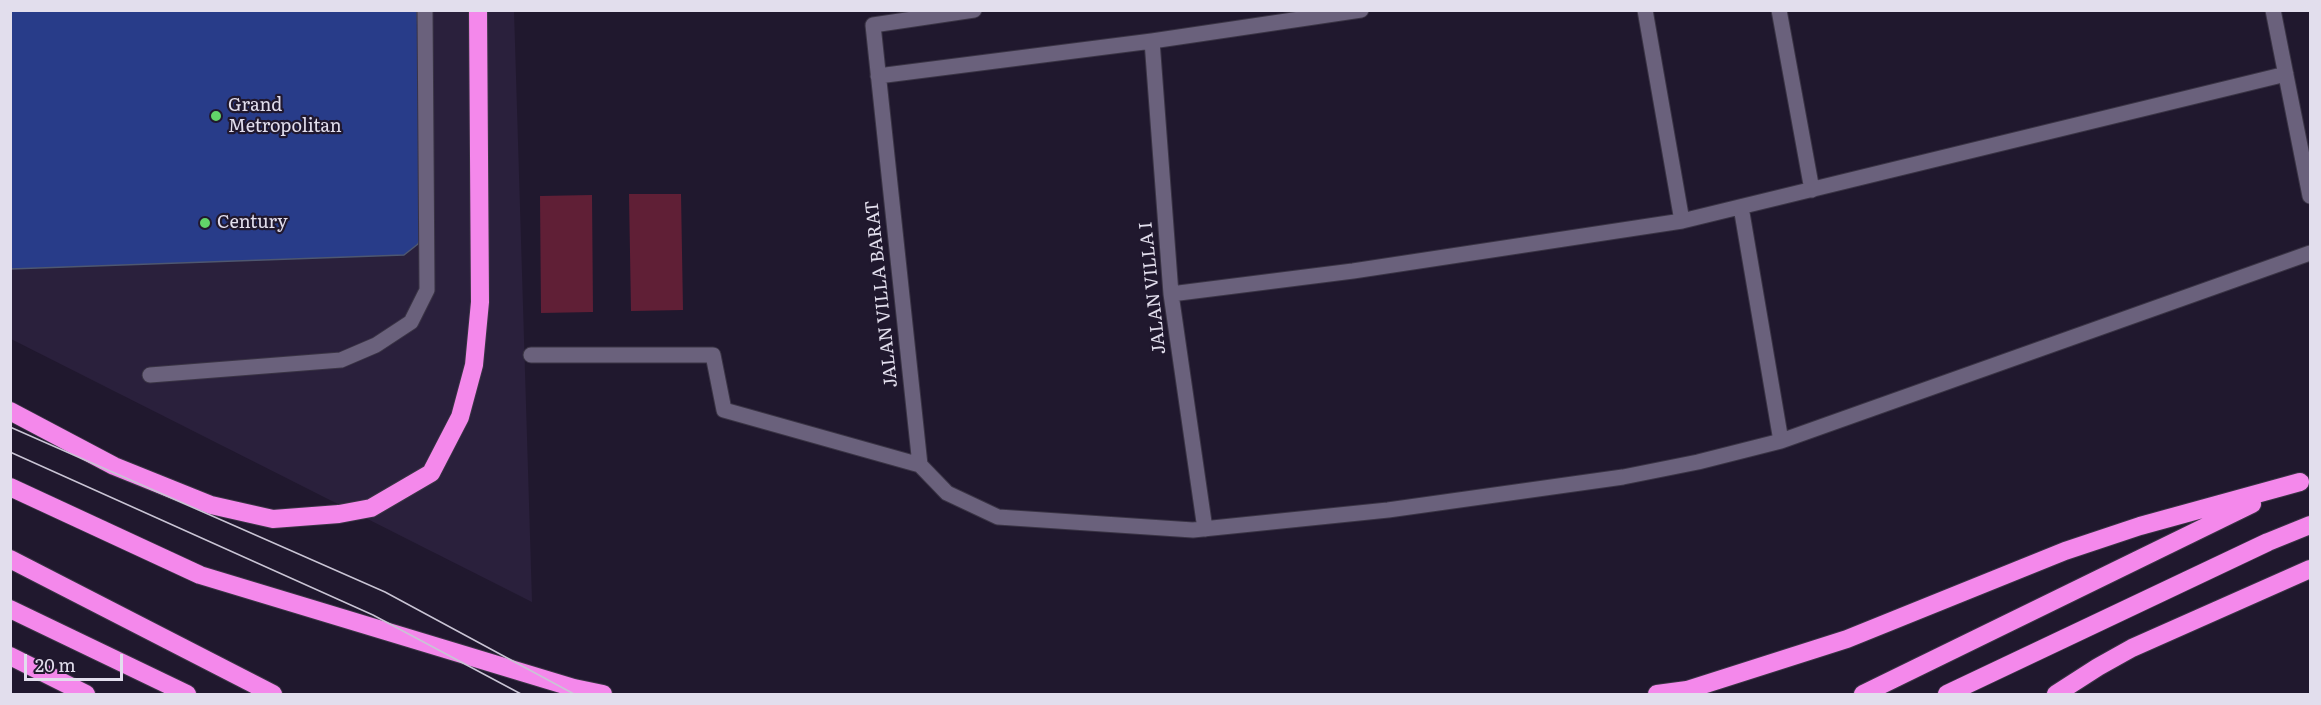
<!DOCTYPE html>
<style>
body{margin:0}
#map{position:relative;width:2321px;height:705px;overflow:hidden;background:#20182e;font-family:Literata,serif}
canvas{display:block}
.frame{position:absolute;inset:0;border:12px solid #e2deed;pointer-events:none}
.scale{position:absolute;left:24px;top:654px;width:99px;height:27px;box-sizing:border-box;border:3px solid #e2deed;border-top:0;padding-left:8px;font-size:18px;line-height:21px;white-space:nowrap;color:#e2deed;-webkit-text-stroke:4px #20182e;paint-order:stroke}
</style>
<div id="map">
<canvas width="2321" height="705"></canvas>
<div class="frame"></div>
<div class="scale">20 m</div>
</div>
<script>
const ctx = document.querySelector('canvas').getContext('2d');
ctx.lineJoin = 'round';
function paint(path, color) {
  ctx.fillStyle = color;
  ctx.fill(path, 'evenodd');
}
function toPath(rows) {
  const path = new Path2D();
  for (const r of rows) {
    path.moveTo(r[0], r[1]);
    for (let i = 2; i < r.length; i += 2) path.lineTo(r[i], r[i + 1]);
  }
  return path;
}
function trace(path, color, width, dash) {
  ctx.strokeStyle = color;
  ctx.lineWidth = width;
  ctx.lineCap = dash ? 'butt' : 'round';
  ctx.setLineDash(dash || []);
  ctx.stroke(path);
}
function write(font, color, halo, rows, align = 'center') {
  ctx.font = font + ' Literata,serif';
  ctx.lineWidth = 4.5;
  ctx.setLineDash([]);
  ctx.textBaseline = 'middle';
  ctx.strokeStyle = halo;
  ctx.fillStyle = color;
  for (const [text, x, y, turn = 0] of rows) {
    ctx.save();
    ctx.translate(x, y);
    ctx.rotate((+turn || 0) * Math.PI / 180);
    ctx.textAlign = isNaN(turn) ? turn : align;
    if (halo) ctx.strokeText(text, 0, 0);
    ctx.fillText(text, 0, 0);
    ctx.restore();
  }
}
paint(toPath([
 [10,11,514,11,532,602,11,339]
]), '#2a203c');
paint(toPath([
 [629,194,681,194,683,310,631,311],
 [592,195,593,312,541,313,540,196]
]), '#601f36');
const building = toPath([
 [10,10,417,10,427,222,418,244,404,255,10,269,10,10]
]);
paint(building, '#283c89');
trace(building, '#4e5770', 1.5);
const lane = toPath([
 [150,375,341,360,376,345,411,322,427,290,425,10]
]);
const street = toPath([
 [974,10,873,25,920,465,947,493,998,517,1193,530,1388,510,1623,477,1698,462,1781,441,2310,253],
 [1645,10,1682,221],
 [1779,10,1812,190],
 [2273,10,2310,196],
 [1152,41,1171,294,1205,529],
 [878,76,1152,41,1361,10],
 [1741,207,1781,441],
 [1171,294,1353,271,1682,221,2286,74],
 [531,355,713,355,724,410,920,465]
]);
const highway = toPath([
 [10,411,114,466,211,505,273,519,339,514,371,508,431,473,460,417,474,365,480,302,478,10],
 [10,487,200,575,574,688,603,694],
 [10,559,273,694],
 [10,609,187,694],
 [10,656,86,694],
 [1657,694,1687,690,1847,639,2065,551,2140,526,2300,482],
 [1863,694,2252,504],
 [1947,694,2268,542,2310,525],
 [2056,694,2098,667,2132,648,2310,569]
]);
trace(lane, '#3a3445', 17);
trace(street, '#3a3445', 17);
trace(highway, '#3a3445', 20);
trace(lane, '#6a617c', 15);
trace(street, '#6a617c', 15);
trace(highway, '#f488eb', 18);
trace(toPath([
 [10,427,385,592,574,694],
 [10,452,373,615,521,694]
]), '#c9c4d4', 1.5);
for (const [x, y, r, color] of [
 [216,116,6,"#62d469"],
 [205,223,6,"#62d469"]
]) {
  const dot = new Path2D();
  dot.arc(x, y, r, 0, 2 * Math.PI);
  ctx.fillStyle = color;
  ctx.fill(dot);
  trace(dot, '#20182e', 2);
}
write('18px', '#e2deed', '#20182e', [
 ["Grand",228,106],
 ["Metropolitan",228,127],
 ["Century",217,223]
], 'left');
write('18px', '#e2deed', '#20182e', [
 ["JALAN VILLA I",1153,288,-96],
 ["JALAN VILLA BARAT",882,294,-96]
]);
</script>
